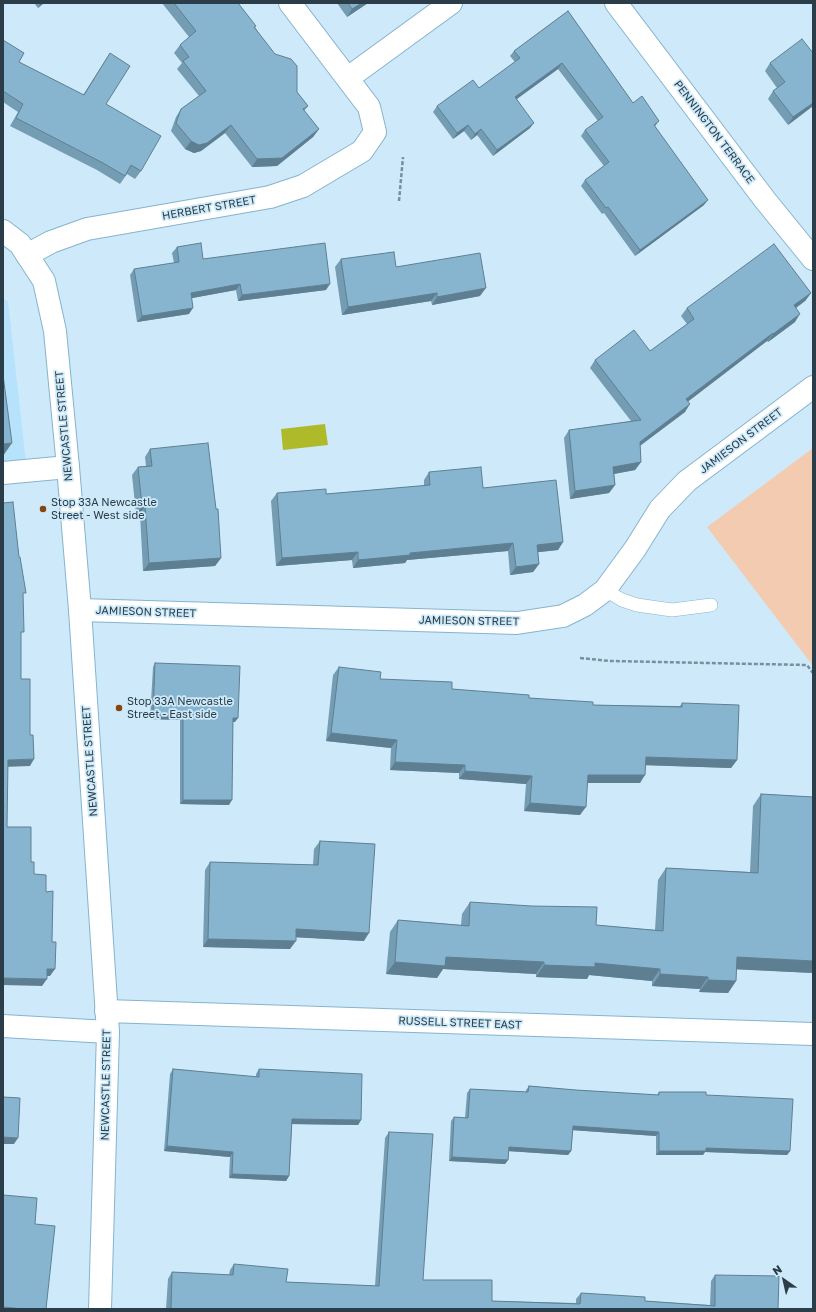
<!DOCTYPE html>
<style>
body{margin:0}
#map{position:relative;width:816px;height:1312px;overflow:hidden;background:#ceeafa;font-family:"Golos Text",sans-serif}
canvas{display:block}
.frame{position:absolute;inset:0;border:4px solid #2a3d48;pointer-events:none}
.north{position:absolute;left:764px;top:1260px;width:40px;height:40px;-webkit-text-stroke:3px #ceeafa;paint-order:stroke;rotate:326deg;font-size:11px;font-weight:700;line-height:16px;text-align:center;color:#2a3d48}
.north::after{content:'';display:block;margin:auto;width:14px;height:18px;background:#2a3d48;clip-path:polygon(50% 0,100% 100%,50% 72%,0 100%)}
</style>
<div id="map">
<canvas width="816" height="1312"></canvas>
<div class="frame"></div>
<div class="north">N</div>
</div>
<script>
const ctx = document.querySelector('canvas').getContext('2d');
ctx.lineJoin = 'round';
function paint(path, color) {
  ctx.fillStyle = color;
  ctx.fill(path, 'evenodd');
}
function toPath(rows) {
  const path = new Path2D();
  for (const r of rows) {
    path.moveTo(r[0], r[1]);
    for (let i = 2; i < r.length; i += 2) path.lineTo(r[i], r[i + 1]);
  }
  return path;
}
function trace(path, color, width, dash) {
  ctx.strokeStyle = color;
  ctx.lineWidth = width;
  ctx.lineCap = dash ? 'butt' : 'round';
  ctx.setLineDash(dash || []);
  ctx.stroke(path);
}
function write(font, color, halo, rows, align = 'center') {
  ctx.font = font + ' "Golos Text",sans-serif';
  ctx.lineWidth = 3.5;
  ctx.setLineDash([]);
  ctx.textBaseline = 'middle';
  ctx.strokeStyle = halo;
  ctx.fillStyle = color;
  for (const [text, x, y, turn = 0] of rows) {
    ctx.save();
    ctx.translate(x, y);
    ctx.rotate((+turn || 0) * Math.PI / 180);
    ctx.textAlign = isNaN(turn) ? turn : align;
    if (halo) ctx.strokeText(text, 0, 0);
    ctx.fillText(text, 0, 0);
    ctx.restore();
  }
}
paint(toPath([
 [3,299,8,301,26,463,3,465]
]), '#b7e2fc');
paint(toPath([
 [813,448,813,666,707,527]
]), '#f3cbb1');
paint(toPath([
 [325,424,328,445,283,450,281,429]
]), '#afba2b');
const lane = toPath([
 [605,590,622,600,637,605,672,610,711,605]
]);
const street = toPath([
 [616,3,765,200,813,259],
 [348,78,451,3],
 [27,255,51,242,87,229,270,197,303,186,362,151,375,132,369,107,290,3],
 [3,473,68,467],
 [80,610,517,623,563,616,585,605,605,590,635,549,660,509,687,481,813,387],
 [106,1011,813,1034],
 [3,1026,108,1032]
]);
const secondary = toPath([
 [3,231,20,244,44,281,55,331,68,467,80,610,108,1032,100,1309]
]);
trace(lane, '#86b3ce', 14);
trace(street, '#86b3ce', 24);
trace(secondary, '#86b3ce', 24);
trace(toPath([
 [399,201,403,157],
 [580,658,610,661,807,665,813,673]
]), '#788f9c', 2.5, [4, 2]);
trace(lane, '#fff', 13);
trace(street, '#fff', 22);
trace(secondary, '#fff', 22);
paint(toPath([
 [34,3,44,3,38,8],
 [162,3,238,3,255,27,297,92,308,106,304,111,319,129,313,137,277,166,252,167,225,133,201,151,194,153,185,149,171,131,176,117,181,109,199,96,177,69,182,63,174,53,180,45,189,37],
 [337,3,368,3,347,17],
 [568,11,633,103,655,126,704,205,635,256,604,213,602,214,581,186,585,180,604,166,581,136,585,130,598,121,558,69,517,99,530,128,493,156,477,135,471,140,464,131,453,139,433,112,437,106,479,88,515,62,510,56,514,51],
 [3,40,19,62,83,95,110,53,106,104,141,171,135,179,127,174,120,184,97,170,10,126,18,112,3,102],
 [813,53,813,106,788,125,768,99,773,91,777,88,765,71,770,63],
 [177,247,203,259,326,290,238,301,236,290,192,298,189,314,137,322,130,275,134,269,174,263,172,253],
 [341,259,396,267,480,296,432,305,431,301,342,315,335,267],
 [811,293,805,301,796,308,795,322,768,342,767,341,688,401,685,412,640,446,641,462,635,470,614,474,615,485,609,493,570,499,564,438,569,430,631,421,590,368,595,360,650,351,687,324,681,316,687,308],
 [150,449,221,558,215,566,143,571,140,514,136,514,132,475,138,467,146,466,145,457],
 [429,472,483,488,563,542,558,550,538,552,539,564,533,572,510,575,508,551,407,560,405,563,353,568,352,560,276,566,271,501,277,493,326,494,424,486,424,480],
 [155,663,235,722,233,722,229,805,180,804,180,720,150,719,153,667],
 [339,667,380,679,452,689,593,705,680,706,682,703,737,760,731,768,645,765,640,783,587,783,580,815,524,811,526,784,459,779,459,773,390,770,391,748,326,741,333,675],
 [761,794,813,797,813,973,736,969,736,981,728,993,699,992,700,989,652,986,652,981,589,975,587,979,536,977,536,974,443,969,437,978,386,974,390,932,398,920,461,925,462,914,470,902,596,925,655,930,658,880,666,868,750,872,753,806],
 [320,841,364,941,296,937,290,949,203,947,205,870,210,862,313,865,314,849],
 [173,1069,256,1077,256,1074,259,1069,361,1120,358,1125,292,1124,289,1176,286,1181,229,1178,230,1157,164,1151,170,1074],
 [529,1086,576,1090,657,1095,659,1092,706,1095,790,1151,787,1155,705,1152,703,1155,656,1155,656,1136,573,1130,571,1151,568,1155,509,1151,508,1160,505,1164,449,1161,451,1121,454,1117,465,1118,467,1093,470,1089,526,1092,526,1090],
 [389,1132,423,1280,492,1301,576,1303,576,1299,581,1293,645,1301,710,1305,711,1281,715,1275,778,1309,166,1309,168,1279,172,1272,229,1275,230,1270,234,1264,286,1282,375,1286,385,1138]
]), '#749cb2');
paint(toPath([
 [41,3,44,3,38,8],
 [362,3,368,3,347,17,352,9],
 [562,63,558,69,511,103,515,97],
 [813,103,813,106,788,125,793,117],
 [659,121,655,126,654,125],
 [534,123,530,128,493,156,497,150],
 [231,125,225,133,201,151,194,153,185,149,191,141],
 [468,125,464,131,453,139,457,133],
 [319,129,313,137,277,166,252,167,257,159],
 [481,129,477,135,471,140,475,134],
 [708,200,704,205,635,256,640,250],
 [240,284,236,290,187,299,191,293],
 [330,284,326,290,238,301,242,295],
 [486,288,480,296,432,305,437,297],
 [437,293,431,301,342,315,348,307],
 [811,293,805,301,789,313,794,305],
 [193,308,189,314,137,322,142,316],
 [800,314,795,322,768,342,773,334],
 [773,333,767,341,681,407,686,399],
 [690,404,685,412,634,450,640,442],
 [12,443,3,456,3,444],
 [641,462,635,470,608,475,613,467],
 [615,485,609,493,570,499,575,491],
 [142,506,145,506,140,514,136,514],
 [563,542,558,550,531,553,537,545],
 [513,543,508,551,407,560,405,563,353,568,358,560,410,553],
 [358,552,352,560,276,566,282,558],
 [221,558,215,566,143,571,149,563],
 [539,564,533,572,510,575,516,567],
 [153,715,183,716,180,720,150,719],
 [233,718,238,718,235,722,230,722],
 [331,733,397,740,391,748,326,741],
 [646,757,737,760,731,768,640,765],
 [34,759,30,766,3,767,8,760],
 [395,762,465,765,459,773,390,770],
 [465,771,532,776,526,784,459,779],
 [588,775,645,775,640,783,582,783],
 [183,800,232,800,229,805,180,804],
 [530,803,586,807,580,815,524,811],
 [296,929,369,933,364,941,290,937],
 [208,939,296,941,290,949,203,947],
 [446,957,544,962,536,974,443,969,437,978,386,974,395,962],
 [737,957,813,961,813,973,729,969],
 [595,963,660,969,652,981,589,975,587,979,536,977,544,965],
 [47,969,55,969,50,976,42,976],
 [660,974,708,977,700,989,652,986],
 [3,978,47,979,42,986,3,985],
 [708,980,736,981,728,993,699,992],
 [292,1119,361,1120,358,1125,289,1124],
 [573,1126,659,1132,656,1136,570,1130],
 [3,1137,18,1138,14,1144,3,1144],
 [167,1146,233,1152,230,1157,164,1151],
 [509,1147,571,1151,568,1155,506,1151],
 [706,1148,790,1151,787,1155,705,1152,703,1155,656,1155,659,1151],
 [452,1157,508,1160,505,1164,449,1161],
 [232,1174,289,1176,286,1181,229,1178],
 [3,1307,23,1309,3,1309]
]), '#5e7f91');
const building = toPath([
 [174,3,238,3,256,26,254,27,275,54,291,59,297,66,297,92,308,106,303,109,319,129,282,158,257,159,231,125,207,143,199,145,191,141,176,123,181,109,206,91,183,61,189,57,180,45,196,31,174,3],
 [348,3,362,3,352,9,348,3],
 [568,11,633,103,642,96,659,121,654,125,708,200,640,250,608,207,606,208,585,180,609,162,585,130,603,117,562,63,515,97,534,123,497,150,481,129,475,134,468,125,457,133,437,106,473,80,479,88,520,58,514,51,568,11],
 [802,39,813,53,813,103,793,117,773,91,785,82,770,63,802,39],
 [3,40,24,53,19,62,84,95,110,53,130,66,106,104,161,136,141,171,131,165,125,176,103,163,16,118,23,104,3,91,3,40],
 [201,243,203,259,325,243,330,284,242,295,240,284,191,293,193,308,142,316,134,269,179,262,177,247,201,243],
 [774,244,811,293,794,305,800,314,773,334,773,333,686,399,690,404,640,442,641,462,613,467,615,485,575,491,569,430,641,420,595,360,634,330,650,351,694,319,687,308,774,244],
 [394,252,396,267,480,253,486,288,437,297,437,293,348,307,341,259,394,252],
 [3,375,12,443,3,444,3,375],
 [208,443,216,509,218,509,221,558,149,563,145,506,142,506,138,467,152,466,150,449,208,443],
 [481,467,483,488,556,480,563,542,537,545,539,564,516,567,513,543,410,553,410,555,358,560,358,552,282,558,277,493,326,489,326,494,430,485,429,472,481,467],
 [13,502,19,557,20,557,26,593,23,593,24,632,21,632,21,679,30,679,30,735,33,735,34,759,8,760,7,827,31,827,31,862,34,862,34,874,46,875,46,892,53,891,52,942,56,942,55,969,47,969,47,979,3,978,3,503,13,502],
 [155,663,240,666,238,718,233,718,232,800,183,800,183,716,153,715,155,663],
 [339,667,381,672,380,679,452,682,452,689,529,695,529,698,593,702,593,705,682,707,682,703,739,705,737,760,646,757,645,775,588,775,586,807,530,803,532,776,465,771,465,765,395,762,397,740,331,733,339,667],
 [761,794,813,797,813,961,737,957,736,981,708,980,708,977,660,974,660,969,595,963,595,967,544,965,544,962,446,957,445,966,395,962,398,920,469,926,470,902,531,906,597,907,596,925,663,931,666,868,758,873,761,794],
 [320,841,375,844,369,933,296,929,296,941,208,939,210,862,318,865,320,841],
 [173,1069,259,1077,259,1069,362,1074,361,1120,292,1119,289,1176,232,1174,233,1152,167,1146,173,1069],
 [529,1086,576,1090,659,1095,659,1092,706,1092,706,1095,793,1099,790,1151,706,1148,706,1151,659,1151,659,1132,573,1126,571,1151,509,1147,508,1160,452,1157,454,1117,468,1118,470,1089,528,1092,529,1086],
 [3,1097,20,1098,18,1138,3,1137,3,1097],
 [389,1132,433,1134,423,1280,492,1280,492,1301,580,1304,581,1293,645,1297,645,1301,715,1306,715,1275,779,1276,778,1309,171,1309,172,1272,233,1275,234,1264,288,1269,286,1282,379,1286,389,1132],
 [3,1195,37,1198,35,1224,55,1226,46,1309,23,1309,3,1307,3,1195]
]);
paint(building, '#87b5cf');
trace(building, '#5e7f91', 1);
for (const [x, y, r, color] of [
 [43,509,4,"#85450e"],
 [119,708,4,"#85450e"]
]) {
  const dot = new Path2D();
  dot.arc(x, y, r, 0, 2 * Math.PI);
  ctx.fillStyle = color;
  ctx.fill(dot);
  trace(dot, '#ceeafa', 1.5);
}
write('11px', '#2a3d48', '#ceeafa', [
 ["PENNINGTON TERRACE",714,132,53],
 ["HERBERT STREET",209,208,-10],
 ["NEWCASTLE STREET",64,426,-95],
 ["JAMIESON STREET",741,441,-37],
 ["JAMIESON STREET",146,612,2],
 ["JAMIESON STREET",469,621,1],
 ["NEWCASTLE STREET",90,761,-94],
 ["RUSSELL STREET EAST",460,1023,2],
 ["NEWCASTLE STREET",106,1085,-89]
]);
write('11px', '#2a3d48', '#ceeafa', [
 ["Stop 33A Newcastle",51,503],
 ["Street - West side",51,516],
 ["Stop 33A Newcastle",127,702],
 ["Street - East side",127,715]
], 'left');
</script>
